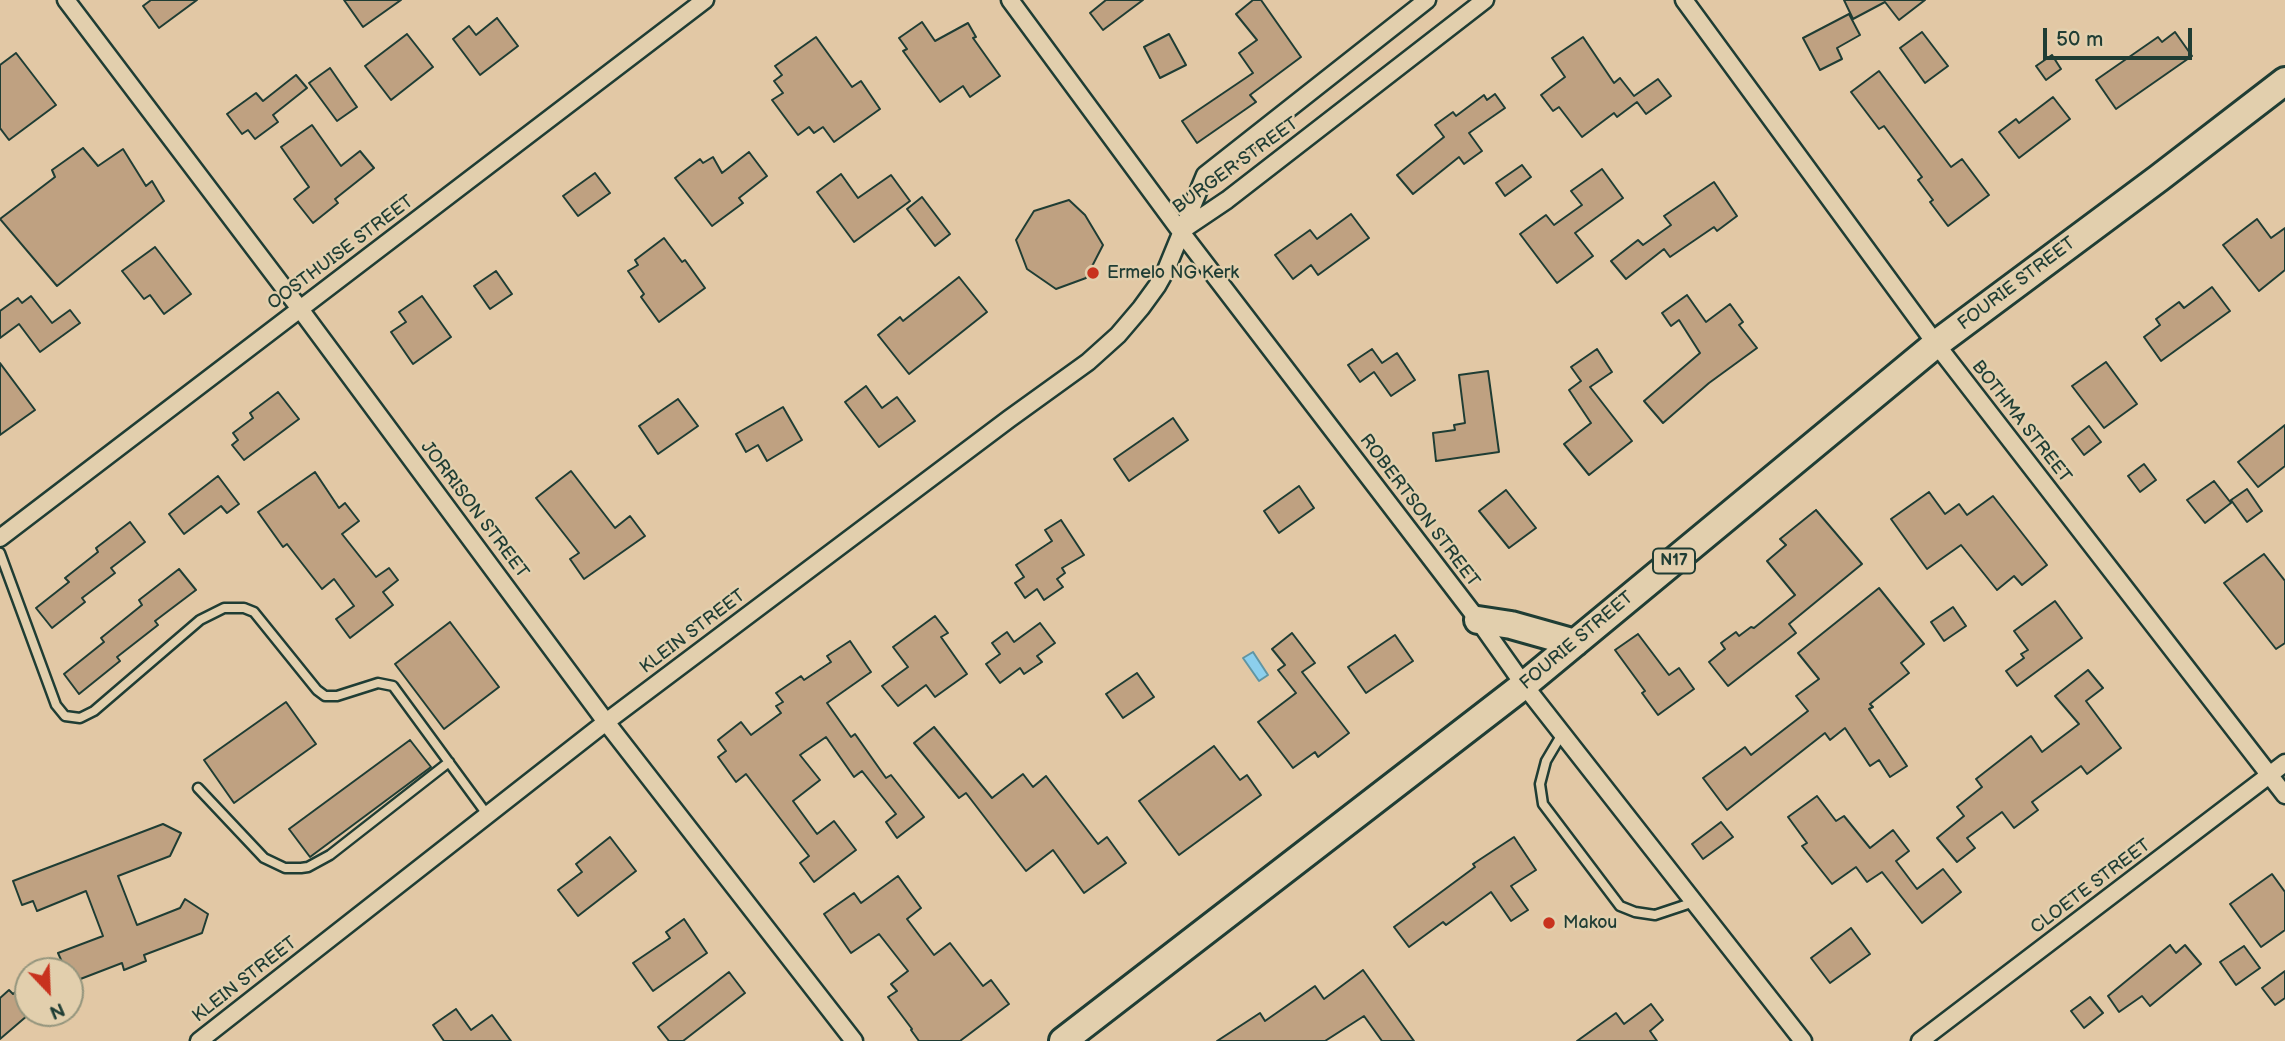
<!DOCTYPE html>
<style>
body{margin:0}
#map{position:relative;width:2285px;height:1041px;overflow:hidden;background:#e2c8a5;font-family:"Balsamiq Sans",sans-serif}
canvas{display:block}
.north{position:absolute;left:14px;top:957px;width:70px;height:70px;box-sizing:border-box;background:#e2cfad;border:2px solid #94957d;border-radius:50%;rotate:157deg;font-size:19px;font-weight:700;line-height:28px;text-align:center;color:#1f3d34}
.north::after{content:'';display:block;margin:auto;width:24px;height:32px;background:#c8321e;clip-path:polygon(50% 0,100% 100%,50% 72%,0 100%)}
.scale{position:absolute;left:2043px;top:28px;width:149px;height:32px;box-sizing:border-box;border:4px solid #1f3d34;border-top:0;padding-left:9px;font-size:21px;line-height:24px;white-space:nowrap;color:#1f3d34;-webkit-text-stroke:5px #e2cfad;paint-order:stroke}
</style>
<div id="map">
<canvas width="2285" height="1041"></canvas>
<div class="north">N</div>
<div class="scale">50 m</div>
</div>
<script>
const ctx = document.querySelector('canvas').getContext('2d');
ctx.lineJoin = 'round';
function paint(path, color) {
  ctx.fillStyle = color;
  ctx.fill(path, 'evenodd');
}
function toPath(rows) {
  const path = new Path2D();
  for (const r of rows) {
    path.moveTo(r[0], r[1]);
    for (let i = 2; i < r.length; i += 2) path.lineTo(r[i], r[i + 1]);
  }
  return path;
}
function trace(path, color, width, dash) {
  ctx.strokeStyle = color;
  ctx.lineWidth = width;
  ctx.lineCap = dash ? 'butt' : 'round';
  ctx.setLineDash(dash || []);
  ctx.stroke(path);
}
function write(font, color, halo, rows, align = 'center') {
  ctx.font = font + ' "Balsamiq Sans",sans-serif';
  ctx.lineWidth = 5;
  ctx.setLineDash([]);
  ctx.textBaseline = 'middle';
  ctx.strokeStyle = halo;
  ctx.fillStyle = color;
  for (const [text, x, y, turn = 0] of rows) {
    ctx.save();
    ctx.translate(x, y);
    ctx.rotate((+turn || 0) * Math.PI / 180);
    ctx.textAlign = isNaN(turn) ? turn : align;
    if (halo) ctx.strokeText(text, 0, 0);
    ctx.fillText(text, 0, 0);
    ctx.restore();
  }
}
const water = toPath([
 [1253,652,1268,675,1259,681,1243,658,1253,652]
]);
paint(water, '#8ccfed');
trace(water, '#6095a3', 2);
const building = toPath([
 [151,0,197,0,159,28,143,6,151,0],
 [344,0,401,0,363,27,344,0],
 [1106,0,1143,0,1103,30,1090,13,1106,0],
 [1253,0,1261,0,1301,57,1250,95,1256,102,1197,143,1182,121,1253,73,1239,53,1257,40,1236,14,1253,0],
 [1844,0,1925,0,1899,20,1885,2,1853,19,1844,0],
 [1849,14,1860,35,1837,48,1842,59,1820,70,1803,38,1849,14],
 [497,18,518,46,480,75,453,39,469,26,476,35,497,18],
 [922,22,935,41,968,23,976,37,973,38,1000,76,970,97,963,86,940,102,903,51,907,49,899,38,922,22],
 [1922,32,1948,66,1925,83,1900,48,1922,32],
 [2175,32,2192,56,2116,109,2096,80,2158,37,2162,42,2175,32],
 [407,34,433,67,391,100,365,66,407,34],
 [1169,34,1186,65,1160,78,1144,47,1169,34],
 [816,37,852,87,861,81,880,109,834,142,823,127,814,133,809,127,798,135,772,100,783,93,774,81,782,75,775,66,816,37],
 [1583,37,1614,83,1620,78,1634,96,1658,79,1671,96,1646,114,1637,102,1617,117,1614,113,1582,137,1559,107,1553,111,1541,95,1565,77,1552,58,1583,37],
 [16,53,56,105,9,140,0,128,0,65,16,53],
 [2052,55,2061,69,2046,80,2036,66,2052,55],
 [330,68,357,107,337,121,309,83,330,68],
 [1879,71,1951,167,1962,159,1989,195,1948,226,1930,202,1933,200,1918,180,1922,177,1884,126,1879,129,1851,92,1879,71],
 [296,75,307,88,273,115,278,122,255,139,248,130,242,134,227,114,256,93,263,101,296,75],
 [1495,94,1505,108,1469,133,1482,151,1464,164,1459,157,1413,194,1397,175,1444,137,1435,125,1453,112,1456,116,1484,95,1487,100,1495,94],
 [2053,97,2070,119,2019,158,1999,132,2016,119,2019,123,2053,97],
 [312,125,341,166,360,151,374,168,335,199,338,203,313,223,294,199,309,187,281,147,312,125],
 [83,148,98,166,123,149,146,186,152,181,164,201,57,286,0,219,55,177,52,170,83,148],
 [749,152,767,176,739,198,743,203,712,226,675,178,700,159,703,163,713,157,722,173,749,152],
 [1522,165,1531,177,1505,196,1496,183,1522,165],
 [1602,169,1623,198,1575,233,1593,256,1557,283,1520,234,1546,215,1554,225,1582,205,1571,191,1602,169],
 [595,173,610,193,578,216,563,196,595,173],
 [841,174,858,198,891,175,910,201,854,242,817,192,841,174],
 [1714,182,1737,216,1717,231,1714,227,1670,257,1664,249,1626,279,1611,261,1638,240,1643,245,1671,225,1664,216,1714,182],
 [922,197,950,234,935,246,907,209,922,197],
 [1069,200,1085,215,1103,245,1086,278,1056,289,1027,269,1016,240,1034,211,1069,200],
 [1351,214,1369,238,1318,275,1311,265,1293,279,1275,255,1310,230,1317,239,1351,214],
 [2257,219,2271,238,2285,228,2285,270,2259,291,2223,245,2257,219],
 [664,238,682,262,685,260,705,288,659,322,641,297,644,294,628,271,638,265,635,260,664,238],
 [155,247,191,294,164,314,150,295,144,299,122,271,155,247],
 [496,271,512,294,490,309,474,286,496,271],
 [959,277,987,312,909,374,878,335,900,317,903,321,959,277],
 [2212,287,2230,311,2161,361,2144,337,2160,325,2156,319,2179,302,2184,308,2212,287],
 [1687,295,1706,322,1730,304,1743,322,1739,325,1757,348,1709,383,1663,423,1644,401,1700,353,1679,320,1671,326,1662,313,1687,295],
 [31,296,52,323,70,310,80,323,40,352,19,324,0,338,0,311,18,298,22,303,31,296],
 [422,296,451,337,413,364,391,332,406,322,399,312,422,296],
 [1372,349,1382,363,1397,353,1415,380,1391,396,1374,372,1360,382,1348,365,1372,349],
 [1597,349,1612,372,1590,387,1632,441,1589,475,1564,444,1591,423,1569,390,1581,381,1571,367,1597,349],
 [2106,362,2137,404,2104,428,2072,386,2106,362],
 [0,363,35,410,0,435,0,363],
 [1488,371,1499,452,1436,461,1433,433,1455,430,1454,425,1465,423,1459,375,1488,371],
 [866,386,882,408,897,397,915,421,879,447,845,402,866,386],
 [278,392,299,419,244,460,232,445,238,440,233,433,253,418,250,413,278,392],
 [678,399,698,426,658,454,639,426,678,399],
 [783,407,802,440,767,461,758,445,746,452,736,434,783,407],
 [1173,418,1188,440,1129,481,1114,459,1173,418],
 [2285,425,2285,466,2258,487,2238,462,2285,425],
 [2089,426,2101,442,2084,455,2072,439,2089,426],
 [2144,464,2156,480,2140,492,2128,476,2144,464],
 [571,471,615,528,630,516,645,536,584,579,570,559,579,553,536,498,571,471],
 [315,472,339,508,345,503,359,521,342,534,376,577,389,568,398,580,383,592,393,605,350,638,336,619,354,606,334,579,322,589,287,544,283,547,258,512,315,472],
 [218,476,239,504,227,513,221,506,184,534,169,514,218,476],
 [2214,481,2231,503,2205,523,2187,500,2214,481],
 [1299,486,1314,508,1279,533,1264,511,1299,486],
 [2247,489,2262,511,2247,522,2231,500,2247,489],
 [1506,490,1536,528,1509,548,1479,511,1506,490],
 [1929,492,1945,514,1959,504,1967,515,1993,496,2047,565,2022,585,2014,576,1997,590,1961,545,1927,569,1891,519,1929,492],
 [1816,510,1862,564,1789,624,1796,633,1728,686,1709,662,1725,649,1721,643,1736,632,1739,636,1751,627,1754,628,1795,595,1767,561,1786,545,1780,539,1816,510],
 [1061,520,1084,555,1062,568,1065,573,1057,579,1063,587,1044,600,1037,589,1025,598,1015,583,1024,577,1016,565,1052,541,1045,530,1061,520],
 [130,522,145,542,111,568,115,573,82,598,85,602,52,628,36,608,69,582,65,578,98,552,96,548,130,522],
 [2264,554,2285,581,2285,643,2276,649,2224,583,2264,554],
 [179,569,196,590,155,621,158,625,117,657,120,661,79,694,64,674,104,642,101,638,142,605,139,600,179,569],
 [1879,588,1924,644,1901,663,1909,673,1870,704,1873,707,1869,709,1907,766,1890,777,1879,760,1870,766,1845,728,1830,740,1825,733,1727,810,1703,778,1745,747,1751,755,1808,711,1796,696,1819,679,1798,653,1879,588],
 [2055,601,2082,638,2017,686,2006,671,2024,658,2021,654,2028,650,2014,631,2055,601],
 [1953,607,1966,626,1944,641,1931,622,1953,607],
 [935,616,948,633,941,637,967,674,935,697,926,685,898,706,882,686,908,667,893,647,935,616],
 [450,622,499,687,444,729,395,664,450,622],
 [1040,623,1055,643,1037,656,1042,662,1024,674,1020,668,1000,683,986,664,1000,654,992,643,1007,632,1014,642,1040,623],
 [1292,633,1315,663,1302,672,1349,733,1318,757,1315,752,1293,768,1258,722,1296,693,1278,670,1285,665,1272,649,1292,633],
 [1638,634,1669,675,1679,668,1694,689,1658,715,1642,693,1645,691,1615,650,1638,634],
 [1395,635,1413,661,1366,693,1348,667,1395,635],
 [850,641,871,672,827,703,851,737,855,734,886,778,891,775,924,817,897,838,886,822,896,814,862,771,854,777,826,737,800,755,820,780,793,801,817,834,834,821,856,850,814,882,800,863,809,856,746,774,736,782,718,757,726,751,718,740,741,722,751,735,781,713,776,706,783,702,776,693,801,676,804,680,831,662,827,656,850,641],
 [2088,670,2103,688,2086,701,2121,748,2087,774,2081,766,2032,802,2038,810,2014,828,2002,812,1967,838,1975,848,1957,862,1937,838,1964,816,1957,807,1982,787,1976,779,2031,736,2042,752,2079,724,2055,696,2088,670],
 [1137,673,1154,697,1123,718,1106,694,1137,673],
 [286,702,316,744,234,803,204,760,286,702],
 [934,727,992,798,1023,774,1033,787,1046,776,1098,844,1107,837,1126,863,1084,893,1053,850,1026,871,966,793,959,798,914,743,934,727],
 [410,740,431,767,310,857,289,829,410,740],
 [1214,746,1240,780,1247,775,1261,795,1179,855,1139,801,1214,746],
 [1817,796,1836,821,1844,816,1870,848,1893,830,1909,851,1896,861,1917,889,1943,869,1961,892,1922,923,1882,872,1867,882,1856,867,1832,884,1802,846,1807,843,1788,817,1817,796],
 [1721,822,1733,837,1703,859,1692,844,1721,822],
 [163,824,181,833,170,856,118,876,137,925,180,908,185,899,208,914,202,933,144,955,146,961,124,970,122,963,70,983,70,971,66,971,58,953,103,936,86,891,37,911,33,901,22,905,13,881,163,824],
 [610,837,636,871,578,916,558,890,582,872,576,864,610,837],
 [1514,837,1536,870,1511,886,1528,910,1511,921,1491,892,1446,925,1443,922,1409,947,1394,927,1475,867,1473,864,1514,837],
 [2272,874,2285,892,2285,930,2261,947,2230,904,2272,874],
 [898,876,921,908,907,919,934,955,950,943,983,986,991,980,1009,1004,960,1041,919,1041,911,1030,912,1029,888,997,897,991,891,984,908,971,879,934,851,953,824,914,854,893,861,903,898,876],
 [684,919,707,953,653,991,633,963,670,938,666,932,684,919],
 [1851,928,1870,954,1830,983,1811,958,1851,928],
 [2170,945,2176,953,2185,945,2201,964,2150,1006,2142,996,2119,1012,2108,996,2170,945],
 [2244,946,2260,968,2236,985,2220,962,2244,946],
 [1363,970,1414,1041,1382,1041,1364,1016,1325,1041,1217,1041,1260,1013,1265,1021,1315,986,1324,999,1363,970],
 [2285,971,2285,998,2275,1005,2262,988,2285,971],
 [729,972,745,993,683,1041,669,1041,658,1027,729,972],
 [28,981,28,1015,0,1039,0,998,9,990,13,994,28,981],
 [2090,997,2103,1013,2084,1028,2071,1011,2090,997],
 [1651,1004,1663,1020,1650,1031,1657,1041,1577,1041,1616,1013,1624,1024,1651,1004],
 [456,1009,471,1030,492,1015,511,1041,444,1041,433,1025,456,1009]
]);
paint(building, '#bfa181');
trace(building, '#1f3d34', 2);
const service = toPath([
 [0,553,56,705,65,716,80,718,94,711,200,620,224,608,244,608,254,612,317,690,325,696,337,696,378,683,393,686,486,813],
 [1562,734,1546,761,1540,784,1543,804,1620,906,1635,912,1655,915,1694,902],
 [198,788,264,858,285,868,301,868,308,867,330,855,449,762]
]);
const minor = toPath([
 [66,0,300,309,606,722,854,1041],
 [1010,0,1181,232,1478,620,1524,685,1803,1041],
 [1684,0,1936,344,2285,795],
 [1181,231,1227,200,1485,0],
 [0,538,705,0],
 [199,1041,606,722,1009,419,1088,362,1118,335,1141,308,1157,286,1166,270,1205,175,1427,0],
 [1920,1041,2285,763]
]);
const trunk = toPath([
 [1478,620,1511,625,1575,643],
 [1063,1041,1524,685,1936,344,2159,178,2285,81]
]);
trace(service, '#1f3d34', 13);
trace(minor, '#1f3d34', 21);
trace(trunk, '#1f3d34', 32);
trace(service, '#e2cfad', 8);
trace(minor, '#e2cfad', 16);
trace(trunk, '#e2cfad', 26);
for (const [x, y, r, color] of [
 [1093,273,7,"#c8321e"],
 [1549,923,7,"#c8321e"]
]) {
  const dot = new Path2D();
  dot.arc(x, y, r, 0, 2 * Math.PI);
  ctx.fillStyle = color;
  ctx.fill(dot);
  trace(dot, '#e2cfad', 2.5);
}
for (const [x, y, w] of [
 [1674,561,42]
]) {
  const box = new Path2D();
  box.roundRect(x - w / 2, y - 12.5, w, 25, 5);
  ctx.fillStyle = '#e2cfad';
  ctx.fill(box);
  trace(box, '#1f3d34', 2);
}
write('bold 16px', '#1f3d34', null, [
 ["N17",1674,561]
]);
write('18px', '#1f3d34', '#e2cfad', [
 ["BURGER STREET",1236,166,-36],
 ["OOSTHUISE STREET",341,253,-37],
 ["FOURIE STREET",2017,284,-37],
 ["BOTHMA STREET",2021,422,52],
 ["JORRISON STREET",474,510,53],
 ["ROBERTSON STREET",1419,511,53],
 ["KLEIN STREET",693,632,-37],
 ["FOURIE STREET",1577,641,-40],
 ["CLOETE STREET",2091,887,-37],
 ["KLEIN STREET",245,980,-38]
]);
write('18px', '#1f3d34', '#e2cfad', [
 ["Ermelo NG Kerk",1107,273],
 ["Makou",1563,923]
], 'left');
</script>
